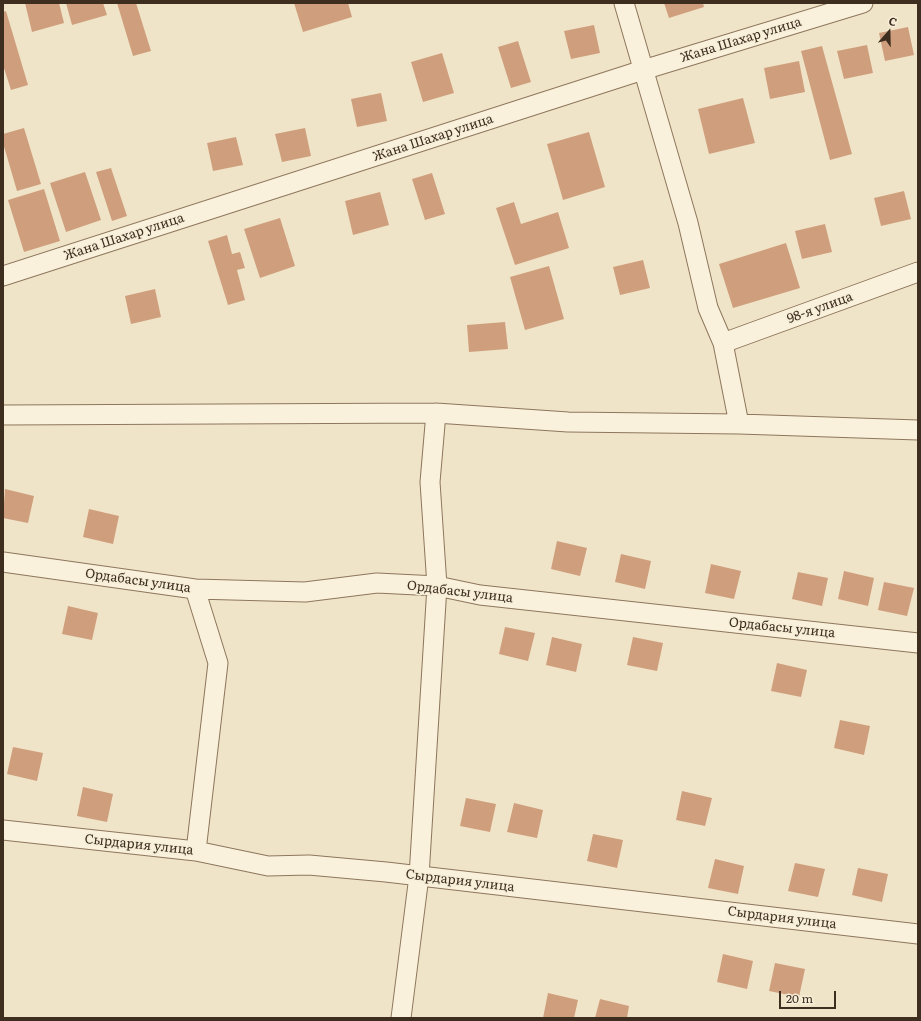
<!DOCTYPE html>
<meta charset="utf-8">
<style>
body{margin:0}
#map{position:relative;width:921px;height:1021px;overflow:hidden;background:#f0e4c8;font-family:Literata,serif}
canvas{display:block}
.frame{position:absolute;inset:0;border:4px solid #3d2e20;pointer-events:none}
.north{position:absolute;left:869px;top:12px;width:40px;height:40px;-webkit-text-stroke:3px #f7eed8;paint-order:stroke;rotate:20deg;font-size:11px;font-weight:700;line-height:16px;text-align:center;color:#3d2e20}
.north::after{content:'';display:block;margin:auto;width:14px;height:18px;background:#3d2e20;clip-path:polygon(50% 0,100% 100%,50% 72%,0 100%)}
.scale{position:absolute;left:779px;top:991px;width:57px;height:18px;box-sizing:border-box;border:2px solid #3d2e20;border-top:0;padding-left:5px;font-size:12px;line-height:14px;white-space:nowrap;color:#3d2e20;-webkit-text-stroke:3px #f7eed8;paint-order:stroke}
</style>
<div id="map">
<canvas width="921" height="1021"></canvas>
<div class="frame"></div>
<div class="north">С</div>
<div class="scale">20 m</div>
</div>
<script>
const ctx = document.querySelector('canvas').getContext('2d');
ctx.lineJoin = 'round';
function paint(path, color) {
  ctx.fillStyle = color;
  ctx.fill(path, 'evenodd');
}
function toPath(rows) {
  const path = new Path2D();
  for (const r of rows) {
    path.moveTo(r[0], r[1]);
    for (let i = 2; i < r.length; i += 2) path.lineTo(r[i], r[i + 1]);
  }
  return path;
}
function trace(path, color, width, dash) {
  ctx.strokeStyle = color;
  ctx.lineWidth = width;
  ctx.lineCap = dash ? 'butt' : 'round';
  ctx.setLineDash(dash || []);
  ctx.stroke(path);
}
function write(font, color, halo, rows, align = 'center') {
  ctx.font = font + ' Literata,serif';
  ctx.lineWidth = 3.5;
  ctx.setLineDash([]);
  ctx.textBaseline = 'middle';
  ctx.strokeStyle = halo;
  ctx.fillStyle = color;
  for (const [text, x, y, turn = 0] of rows) {
    ctx.save();
    ctx.translate(x, y);
    ctx.rotate((+turn || 0) * Math.PI / 180);
    ctx.textAlign = isNaN(turn) ? turn : align;
    if (halo) ctx.strokeText(text, 0, 0);
    ctx.fillText(text, 0, 0);
    ctx.restore();
  }
}
paint(toPath([
 [25,3,59,3,64,23,32,32],
 [66,3,103,3,107,15,72,25],
 [117,3,136,3,151,51,133,56],
 [294,3,348,3,352,17,303,32],
 [664,3,703,3,704,7,669,18],
 [6,11,28,85,11,90,3,65,3,12],
 [594,25,600,53,571,59,564,31],
 [908,27,914,55,885,61,879,33],
 [518,41,531,82,511,88,498,47],
 [867,45,873,73,844,79,837,51],
 [822,46,852,154,830,160,801,51],
 [442,53,454,93,423,102,411,62],
 [799,61,805,92,770,99,764,68],
 [381,93,387,121,357,127,351,99],
 [743,98,755,143,709,154,698,109],
 [24,128,41,184,17,191,3,143,3,134],
 [305,128,311,156,282,162,275,134],
 [589,132,605,187,563,200,547,144],
 [236,137,243,165,213,171,207,143],
 [111,168,127,216,112,221,96,172],
 [85,172,101,220,66,232,50,183],
 [432,173,445,214,425,220,412,179],
 [44,189,60,241,24,252,8,200],
 [904,191,911,219,881,226,874,198],
 [380,192,389,225,353,235,345,201],
 [514,202,521,224,558,212,569,248,515,265,496,208],
 [280,218,295,266,260,278,244,229],
 [825,224,832,252,802,259,795,231],
 [227,235,232,254,240,252,245,268,237,270,245,300,228,305,208,241],
 [786,243,800,288,733,308,719,264],
 [643,260,650,288,620,295,613,267],
 [549,266,564,319,525,330,510,277],
 [155,289,161,317,131,324,125,296],
 [505,322,508,349,469,352,467,325],
 [5,489,34,496,28,523,3,518],
 [89,509,119,516,113,544,83,537],
 [557,541,587,548,580,576,551,569],
 [621,554,651,561,645,589,615,582],
 [711,564,741,571,734,599,705,593],
 [844,571,874,578,868,606,838,599],
 [798,572,828,578,822,606,792,599],
 [884,582,914,588,907,616,878,610],
 [68,606,98,613,92,640,62,634],
 [505,627,535,633,528,661,499,654],
 [552,637,582,644,576,672,546,665],
 [633,637,663,643,657,671,627,665],
 [777,663,807,670,801,697,771,691],
 [840,720,870,726,864,755,834,748],
 [13,747,43,753,37,781,7,774],
 [83,787,113,794,107,822,77,816],
 [682,791,712,798,705,826,676,820],
 [466,798,496,804,490,832,460,826],
 [514,803,543,810,537,838,507,832],
 [593,834,623,840,617,868,587,861],
 [715,859,744,866,738,894,708,888],
 [795,863,825,869,818,897,788,891],
 [858,868,888,874,882,902,852,895],
 [723,954,753,961,747,989,717,982],
 [775,963,805,969,799,997,769,991],
 [548,993,578,1000,574,1018,543,1018],
 [600,999,629,1006,627,1018,595,1018]
]), '#cf9f7d');
const minor = toPath([
 [624,3,688,223,708,308,723,343,739,424],
 [3,276,643,70,863,3],
 [723,343,918,272],
 [3,415,436,413,568,422,739,424,918,430],
 [3,562,195,589,305,592,377,583,437,586,480,595,918,643],
 [195,589,218,663,196,851],
 [3,830,196,851,268,866,309,865,386,872,918,934],
 [401,1018,419,876,437,586,430,482,436,413]
]);
trace(minor, '#8d765c', 21);
trace(minor, '#faf1dc', 19);
write('13px', '#3d2e20', '#f7eed8', [
 ["Жана Шахар улица",741,40,-17],
 ["Жана Шахар улица",433,138,-18],
 ["Жана Шахар улица",124,237,-18],
 ["98-я улица",820,308,-20],
 ["Ордабасы улица",138,581,8],
 ["Ордабасы улица",460,592,7],
 ["Ордабасы улица",782,628,6],
 ["Сырдария улица",139,845,6],
 ["Сырдария улица",460,881,7],
 ["Сырдария улица",782,918,7]
]);
</script>
